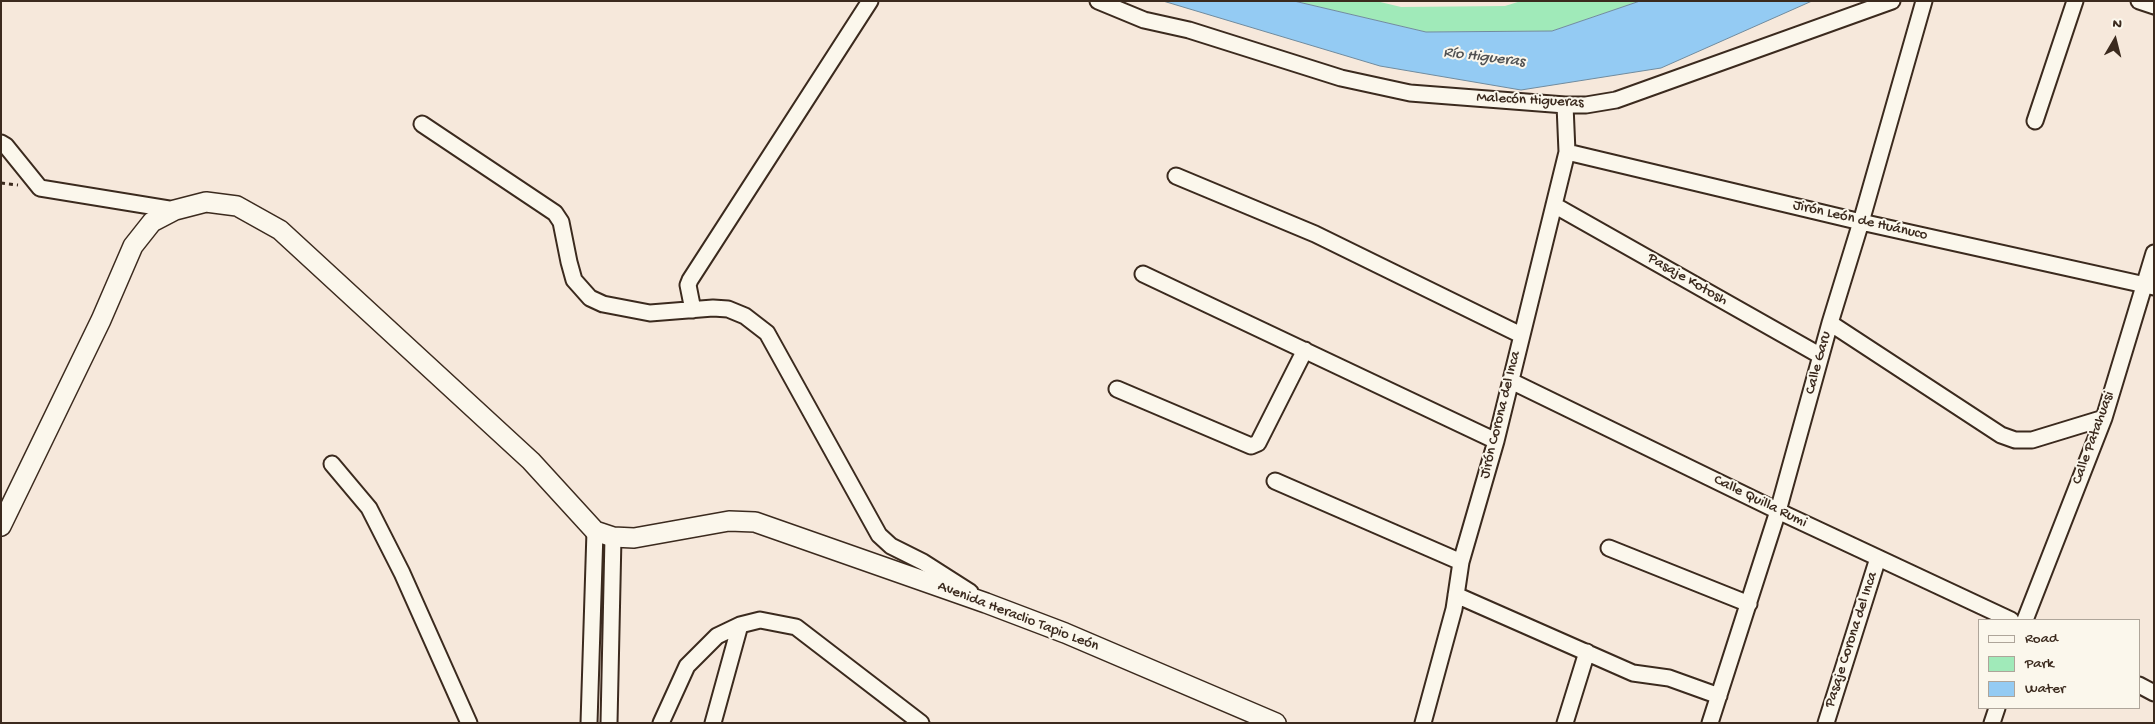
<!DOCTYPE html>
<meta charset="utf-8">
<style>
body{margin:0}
#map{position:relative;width:2155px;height:724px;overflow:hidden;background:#f6e8db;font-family:"Gochi Hand",sans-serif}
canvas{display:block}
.frame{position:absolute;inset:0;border:2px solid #3b2a1e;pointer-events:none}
.legend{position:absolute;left:1978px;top:619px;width:162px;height:90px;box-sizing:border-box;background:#fbf7ec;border:1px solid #aea59a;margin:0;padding:6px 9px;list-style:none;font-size:15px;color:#3b2a1e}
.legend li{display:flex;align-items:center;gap:10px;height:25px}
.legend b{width:25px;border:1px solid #aea59a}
.north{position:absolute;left:2090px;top:15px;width:50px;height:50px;-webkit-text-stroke:4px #fbf7ec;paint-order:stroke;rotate:8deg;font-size:14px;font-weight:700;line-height:20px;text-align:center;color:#3b2a1e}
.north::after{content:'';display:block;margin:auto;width:18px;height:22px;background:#3b2a1e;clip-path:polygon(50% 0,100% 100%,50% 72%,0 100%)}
</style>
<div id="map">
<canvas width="2155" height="724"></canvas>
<div class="frame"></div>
<ul class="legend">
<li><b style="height:6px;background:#fbf7ec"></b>Road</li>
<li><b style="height:14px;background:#a0eab9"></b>Park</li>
<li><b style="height:14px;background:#94cbf3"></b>Water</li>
</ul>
<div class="north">N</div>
</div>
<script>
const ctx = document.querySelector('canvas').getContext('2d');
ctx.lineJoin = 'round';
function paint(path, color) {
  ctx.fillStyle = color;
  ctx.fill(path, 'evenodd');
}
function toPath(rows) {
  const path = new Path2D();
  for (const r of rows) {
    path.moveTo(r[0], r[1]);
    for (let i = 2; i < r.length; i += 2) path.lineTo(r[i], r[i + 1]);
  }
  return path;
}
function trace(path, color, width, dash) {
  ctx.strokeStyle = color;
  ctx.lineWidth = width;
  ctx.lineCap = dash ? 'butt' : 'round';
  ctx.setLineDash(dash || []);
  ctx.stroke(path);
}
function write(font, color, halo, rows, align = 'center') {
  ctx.font = font + ' "Gochi Hand",sans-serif';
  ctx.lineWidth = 4;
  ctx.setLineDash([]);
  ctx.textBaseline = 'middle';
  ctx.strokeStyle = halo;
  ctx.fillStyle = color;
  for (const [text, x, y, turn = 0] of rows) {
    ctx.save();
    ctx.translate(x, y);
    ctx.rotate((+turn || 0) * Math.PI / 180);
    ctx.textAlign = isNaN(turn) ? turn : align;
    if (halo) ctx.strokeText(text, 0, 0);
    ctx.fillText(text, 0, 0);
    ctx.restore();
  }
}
paint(toPath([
 [1294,1,1376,1,1401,7,1505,6,1521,1,1640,1,1552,31,1426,32]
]), '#a0eab9');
const water = toPath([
 [1163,1,1294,1,1426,32,1552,31,1640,1,1812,1,1661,68,1521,90,1380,66,1163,1]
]);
paint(water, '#94cbf3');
trace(water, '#708b9e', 1);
const minor = toPath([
 [1098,1,1144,20,1189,30,1341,78,1410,93,1565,105,1586,105,1616,100,1892,1],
 [2139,1,2154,6],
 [2035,121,2075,1],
 [422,124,555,213,561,222,569,262,574,280,590,298,603,304,650,313,713,308,728,309,745,316,767,333,879,535,891,546,923,562,970,592],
 [1,143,6,146,40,188,175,210],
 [1567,152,1861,222,2154,287],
 [1176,176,1315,234,1521,335],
 [1554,205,1821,356],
 [1143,274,1496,441],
 [693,310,688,285,690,280,870,1],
 [1830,323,2001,435,2015,440,2032,440,2104,418],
 [1511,381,1778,511,2011,620],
 [1117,389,1251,446,1258,443,1305,350],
 [332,464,369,508,402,573,469,723],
 [1275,481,1461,562],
 [1609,548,1749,604],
 [1456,595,1633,673,1669,678,1719,696],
 [2025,620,2104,418,2154,253],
 [2139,685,2154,693],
 [589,723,595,531],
 [609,723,613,537],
 [661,723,687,666,717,636,740,625,760,620,796,627,921,723],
 [713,723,740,625],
 [1423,723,1454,609,1461,562,1496,441,1567,152,1565,105],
 [1565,723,1587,652],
 [1710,723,1778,511,1830,323,1861,222,1924,1],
 [1826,723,1878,558],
 [1992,723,1997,708]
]);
const tertiary = toPath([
 [1,526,101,320,133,246,152,222,175,210,206,202,237,206,280,230,531,461,595,531,613,537,634,538,729,521,755,522,986,603,1065,633,1276,723]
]);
trace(minor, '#3b2a1e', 19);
trace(tertiary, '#3b2a1e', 22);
trace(toPath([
 [1,183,18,185]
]), '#3b2a1e', 3, [4, 4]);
trace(minor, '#fbf7ec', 15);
trace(tertiary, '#fbf7ec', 19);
write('15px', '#3b2a1e', '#fbf7ec', [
 ["Malecón Higueras",1530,101,3],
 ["Jirón León de Huánuco",1860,221,13],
 ["Pasaje Kotosh",1687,280,30],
 ["Calle Garu",1819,363,-75],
 ["Jirón Corona del Inca",1501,415,-76],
 ["Calle Patahuasi",2094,438,-70],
 ["Calle Quilla Rumi",1760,502,26],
 ["Avenida Heraclio Tapio León",1018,617,21],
 ["Pasaje Corona del Inca",1852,640,-72]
]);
write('italic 16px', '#515253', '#fbf7ec', [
 ["Río Higueras",1484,58,7]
]);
</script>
